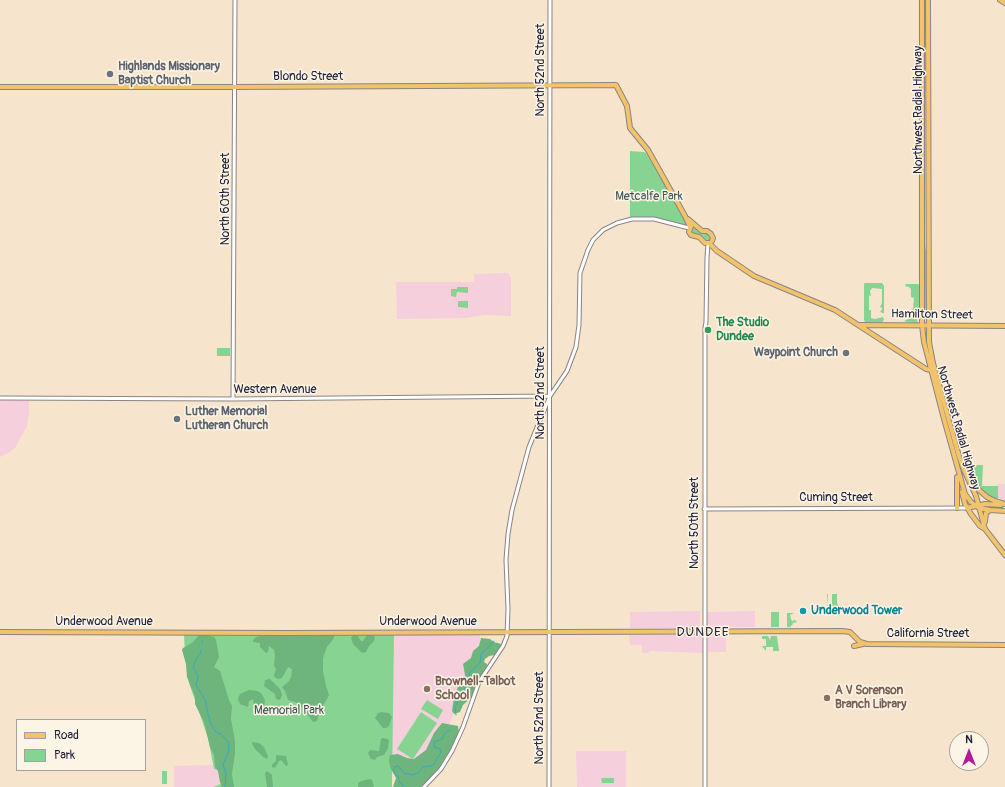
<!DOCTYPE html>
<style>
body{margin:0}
#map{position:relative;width:1005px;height:787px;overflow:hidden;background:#f6e5cc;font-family:Pangolin,sans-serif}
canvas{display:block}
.legend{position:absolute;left:16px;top:719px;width:130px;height:52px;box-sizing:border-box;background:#fcf5e5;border:1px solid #a5a1a1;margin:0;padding:5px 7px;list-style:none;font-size:12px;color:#22223b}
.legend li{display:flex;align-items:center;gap:8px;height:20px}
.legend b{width:20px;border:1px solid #a5a1a1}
.north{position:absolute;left:949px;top:731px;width:40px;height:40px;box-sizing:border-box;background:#fcf5e5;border:1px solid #a5a1a1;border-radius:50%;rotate:0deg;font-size:11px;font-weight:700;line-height:16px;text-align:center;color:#22223b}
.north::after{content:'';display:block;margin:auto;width:14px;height:18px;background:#b5179e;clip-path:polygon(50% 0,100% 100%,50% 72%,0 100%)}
</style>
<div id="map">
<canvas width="1005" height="787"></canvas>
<ul class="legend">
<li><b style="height:5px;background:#f1c36a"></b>Road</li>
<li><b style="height:11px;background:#87d392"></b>Park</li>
</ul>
<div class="north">N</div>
</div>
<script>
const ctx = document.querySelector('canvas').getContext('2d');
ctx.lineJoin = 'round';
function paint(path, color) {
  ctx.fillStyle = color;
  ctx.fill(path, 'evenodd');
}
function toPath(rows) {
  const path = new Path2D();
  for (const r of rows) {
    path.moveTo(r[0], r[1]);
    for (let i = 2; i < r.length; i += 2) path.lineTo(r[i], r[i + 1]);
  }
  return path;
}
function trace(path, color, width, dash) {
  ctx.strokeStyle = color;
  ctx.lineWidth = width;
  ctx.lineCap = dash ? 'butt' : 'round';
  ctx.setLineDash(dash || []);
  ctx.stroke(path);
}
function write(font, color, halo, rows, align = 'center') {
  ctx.font = font + ' Pangolin,sans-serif';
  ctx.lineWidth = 3;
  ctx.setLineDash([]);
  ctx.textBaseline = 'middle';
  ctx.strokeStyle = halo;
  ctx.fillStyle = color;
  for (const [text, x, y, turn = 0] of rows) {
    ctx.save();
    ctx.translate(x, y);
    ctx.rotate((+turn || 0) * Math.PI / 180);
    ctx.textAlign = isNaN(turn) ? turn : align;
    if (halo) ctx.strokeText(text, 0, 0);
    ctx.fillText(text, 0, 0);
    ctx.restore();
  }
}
paint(toPath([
 [508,273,511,278,511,316,485,315,465,318,397,319,396,282,474,282,474,274],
 [0,400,29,400,29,411,27,426,15,448,8,453,0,457],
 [997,484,1005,484,1005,501,997,498],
 [700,611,700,628,630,628,630,612],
 [755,611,755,627,707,627,707,612],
 [394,635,480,635,480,647,456,701,453,716,449,725,424,756,414,760,392,760],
 [629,635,702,635,703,653,649,651,649,653,642,653,642,645,630,645],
 [708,635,726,635,726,652,708,652],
 [576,751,626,751,626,787,577,787],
 [213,765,214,769,218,770,222,787,174,787,174,766]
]), '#f5cfdc');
paint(toPath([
 [630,151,644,152,646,153,688,222,689,225,687,227,656,218,630,217],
 [693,228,697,228,701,233,708,234,711,237,710,240,706,241,701,235,691,233,691,230],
 [925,245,927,258,926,310,924,304],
 [865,283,882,283,884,286,884,313,882,313,880,311,882,310,882,308,880,307,882,303,882,289,872,288,870,291,871,296,869,295,869,310,871,310,871,318,875,319,883,317,884,320,882,322,865,322,864,320,864,284],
 [906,284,918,284,920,286,919,317,918,317,917,321,918,323,907,322,904,321,910,318,911,310,913,309,914,298,911,297,911,289,909,287,905,286],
 [457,287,468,287,468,293,457,292,456,297,451,296,451,289,457,289],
 [458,301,468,301,468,308,458,307],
 [217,348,230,348,230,356,217,356],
 [967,465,983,465,982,486,998,486,998,500,988,496,977,486,967,472,965,468],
 [827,594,828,594,827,605,829,605,829,603,832,603,832,594,837,594,837,602,838,607,836,609,827,610],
 [771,612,779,612,779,627,771,627],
 [787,613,794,613,790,615,791,619,792,621,795,620,797,622,793,623,792,621,793,624,790,627,787,627],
 [184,635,394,635,392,787,213,787,221,784,218,770,214,769,208,738,189,683,185,656],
 [762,636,768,636,770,640,771,636,777,636,779,651,773,651,773,647,766,647,766,651,762,646,766,646,766,639,762,639],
 [427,700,443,710,438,719,421,709],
 [421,712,437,723,413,759,397,749],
 [162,771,167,771,167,784,162,784],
 [601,778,614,778,614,783,602,783]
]), '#87d392');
paint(toPath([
 [200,634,214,637,216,640,219,657,214,667,220,671,229,700,232,706,231,719,235,741,235,753,232,774,234,787,222,787,220,782,218,771,215,767,214,755,210,747,204,722,195,704,195,697,187,677,186,664,182,650,183,648,192,643],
 [332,634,334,635,334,638,327,647,323,658,323,671,326,686,329,695,320,711,317,721,313,722,302,707,295,702,288,700,285,691,282,687,289,681,291,677,292,669,288,667,282,678,278,679,276,678,274,676,276,669,274,666,275,655,274,650,269,646,268,652,266,653,260,647,260,643,253,642,253,640,256,637,265,635,312,636],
 [371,634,375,637,374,641,369,646,366,652,362,653,353,644,351,638,353,635,357,635,361,641,363,641,367,635],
 [481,638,490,639,494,642,501,644,500,649,495,655,489,656,485,659,484,662,487,664,487,666,476,684,472,697,463,705,460,712,454,714,452,711,454,697,459,684,464,678,465,675,463,664,471,658,473,651,479,646],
 [270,679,280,689,282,695,280,700,276,699,275,694,264,686,265,680],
 [249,690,257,691,261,693,265,700,264,707,260,709,254,706,253,699,249,701,248,707,240,704,238,699,240,694],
 [381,712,389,713,392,717,389,726,386,728,383,728,375,718,378,713],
 [442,723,458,726,459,732,456,741,440,768,421,787,393,787,396,778,390,767,389,760,390,755,398,754,407,758,414,759,426,750,434,733],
 [383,738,387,739,389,740,388,748,384,755,377,757,375,760,371,759,368,753,370,750,379,751,381,739],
 [252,742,259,743,264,747,268,756,267,759,263,757,255,749,252,744],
 [276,755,286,756,288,765,286,766,281,760,279,761,275,768,272,767,272,765,276,761],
 [267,771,272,775,273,787,267,787,265,773],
 [370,779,372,780,374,787,358,787,358,783,361,781]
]), '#6db57c');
trace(toPath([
 [202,644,202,641],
 [201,650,200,654,197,657,193,667,198,676,196,685,205,700,210,722,215,731,222,735,228,742,229,750,223,765,226,773,225,787],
 [456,715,455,707,459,699,464,696,465,688,468,682,470,672,480,663,481,654,485,650,490,646,494,641],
 [406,787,400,783,398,776,394,773,394,767,398,766,404,773,412,775,418,773,423,767,430,766,434,764,441,752,440,749,434,747,434,742,442,739,445,733,450,730]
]), '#3ca9bb', 1);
const minor = toPath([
 [0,398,233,399,550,396],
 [233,399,235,0],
 [704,509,969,508],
 [424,787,441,769,452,751,463,727,479,682,503,646,507,636,508,609,506,560,508,534,512,510,529,447,550,396,567,371,576,347,579,325,580,273,588,250,593,240,603,230,617,223,632,219,654,219,689,228],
 [549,787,550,0],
 [705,787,705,328,706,322,707,258,708,243]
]);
const major = toPath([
 [922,0,922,325,924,342,944,419,965,494,971,502,979,508,990,510,1005,511],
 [928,0,929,342,933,363,959,456,964,470,976,496,985,529],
 [1000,0,1005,3],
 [0,87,235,87,616,85,627,106,630,128,648,150,685,216,690,227],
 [916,150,921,136],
 [688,219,702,231,707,231,711,234,713,238,712,241],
 [691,226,689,232,691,235,699,237,705,243,710,243],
 [709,243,717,251,754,276,835,310,926,369,931,370],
 [860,325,1005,326],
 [972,484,987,497,995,501,1005,504],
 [962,492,965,504,971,514,980,526,985,529,1005,555],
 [957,508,957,477],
 [967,508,985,504,1001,505],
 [985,522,986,513,990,510],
 [0,632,286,633,842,631,850,632,860,642,867,644,1005,645],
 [854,646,863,644]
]);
trace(minor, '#8c8484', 5);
trace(major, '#8c8484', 6);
trace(minor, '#fff', 3);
trace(major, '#f1c36a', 4);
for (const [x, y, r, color] of [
 [110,74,4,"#6b7280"],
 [708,330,4,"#2e9e5b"],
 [846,353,4,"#6b7280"],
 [177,419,4,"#6b7280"],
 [803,611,4,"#0f9aa8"],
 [427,689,4,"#8d6e63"],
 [827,698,4,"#8d6e63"]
]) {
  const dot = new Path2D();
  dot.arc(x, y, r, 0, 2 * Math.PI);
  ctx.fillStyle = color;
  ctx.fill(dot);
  trace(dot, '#fcf5e5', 1.5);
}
write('bold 12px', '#5b616d', '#fcf5e5', [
 ["Highlands Missionary",118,67],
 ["Baptist Church",118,81],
 ["Waypoint Church",838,353,"right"],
 ["Luther Memorial",185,412],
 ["Lutheran Church",185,426]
], 'left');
write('12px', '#22223b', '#fcf5e5', [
 ["North 52nd Street",541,70,-90],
 ["Blondo Street",308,77],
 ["Northwest Radial Highway",919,110,-90],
 ["North 60th Street",226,199,-90],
 ["Hamilton Street",932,315,1],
 ["Western Avenue",275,390],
 ["North 52nd Street",541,393,-90],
 ["Northwest Radial Highway",958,428,74],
 ["Cuming Street",836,498],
 ["North 50th Street",695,523,-90],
 ["Underwood Avenue",104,622],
 ["Underwood Avenue",428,622],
 ["California Street",928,634],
 ["North 52nd Street",540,718,-90]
]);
write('12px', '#405755', '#fcf5e5', [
 ["Metcalfe Park",649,197],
 ["Memorial Park",289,711]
]);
write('bold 12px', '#27864d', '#fcf5e5', [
 ["The Studio",716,323],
 ["Dundee",716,337]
], 'left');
write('bold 12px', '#0d838f', '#fcf5e5', [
 ["Underwood Tower",811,611]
], 'left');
write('bold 12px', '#785e54', '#fcf5e5', [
 ["Brownell-Talbot",435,682],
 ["School",435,696],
 ["A V Sorenson",835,691],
 ["Branch Library",835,705]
], 'left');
ctx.letterSpacing = '1px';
write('13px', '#22223b', '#fcf5e5', [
 ["DUNDEE",703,633]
]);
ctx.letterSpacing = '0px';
</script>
